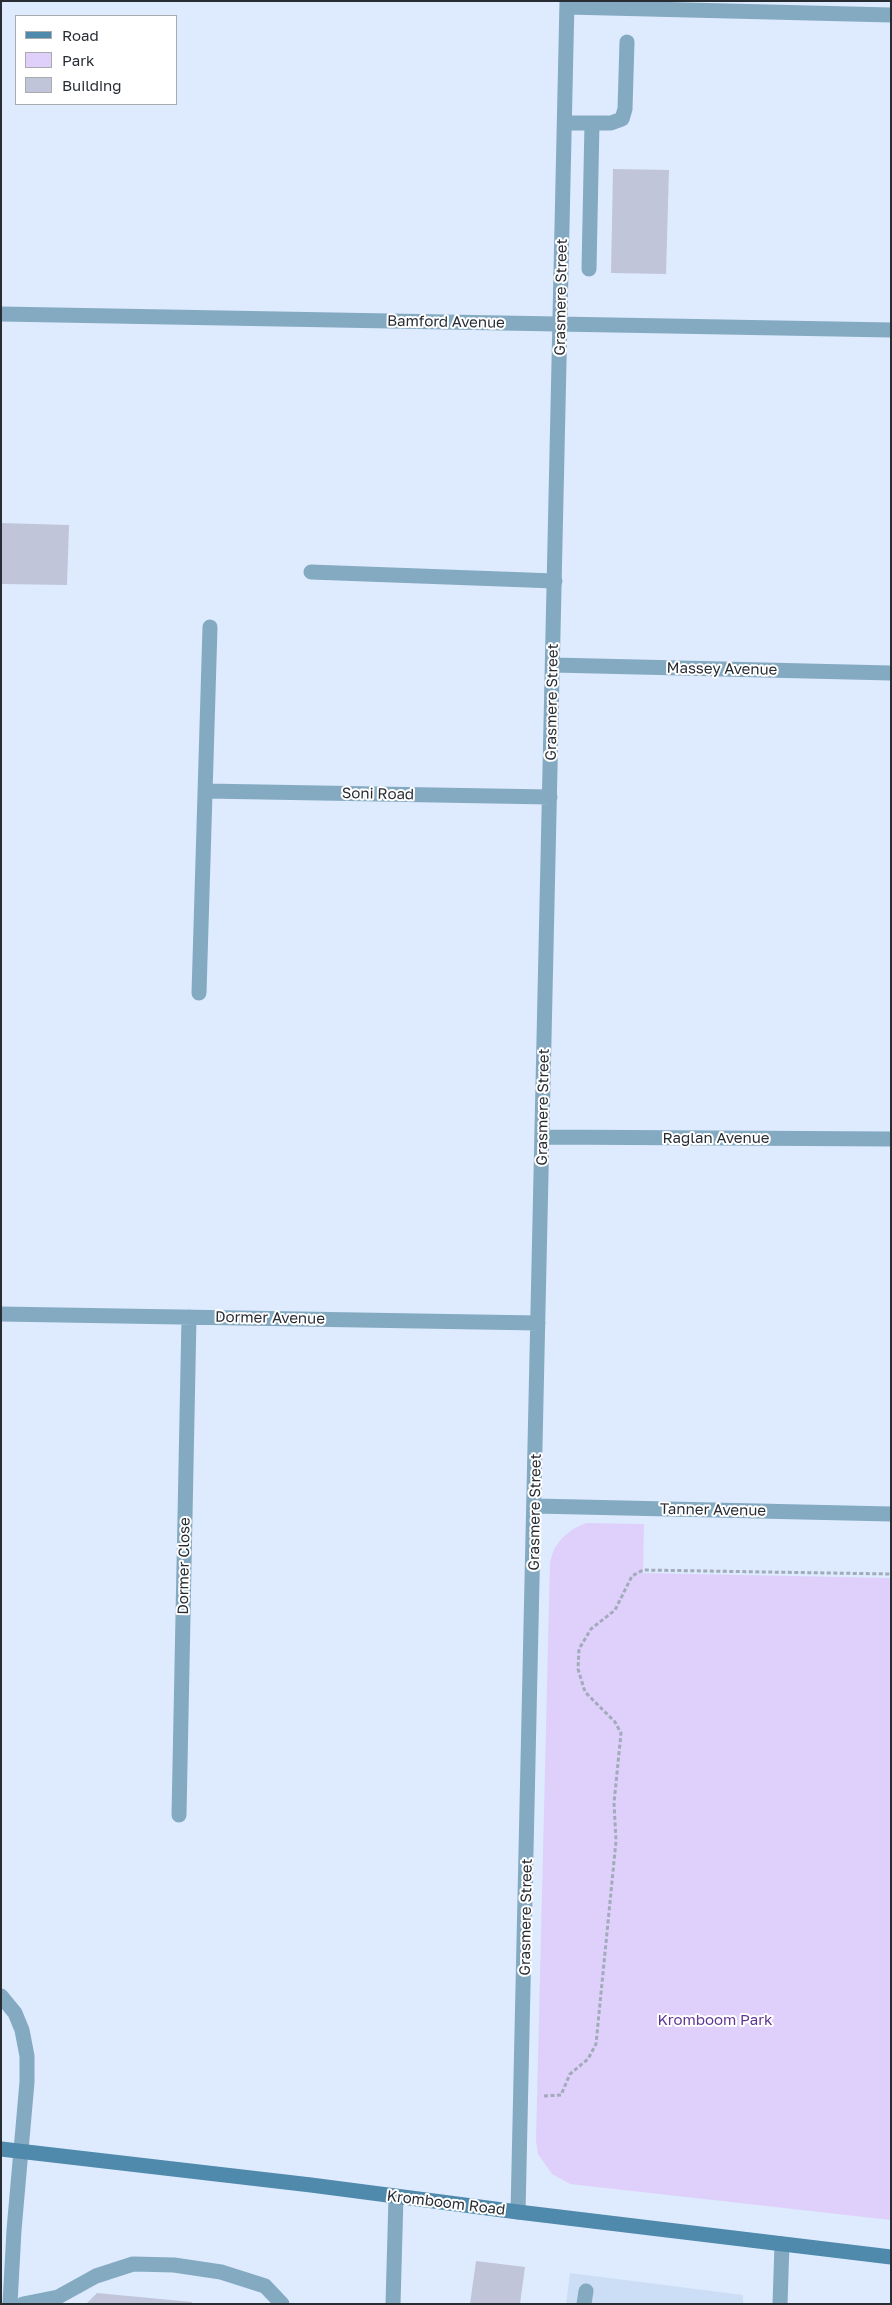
<!DOCTYPE html>
<style>
body{margin:0}
#map{position:relative;width:892px;height:2305px;overflow:hidden;background:#deebfe;font-family:"Golos Text",sans-serif}
canvas{display:block}
.frame{position:absolute;inset:0;border:2px solid #282d34;pointer-events:none}
.legend{position:absolute;left:15px;top:15px;width:162px;height:90px;box-sizing:border-box;background:#fff;border:1px solid #a9abae;margin:0;padding:6px 9px;list-style:none;font-size:15px;color:#282d34}
.legend li{display:flex;align-items:center;gap:10px;height:25px}
.legend b{width:25px;border:1px solid #a9abae}
</style>
<div id="map">
<canvas width="892" height="2305"></canvas>
<div class="frame"></div>
<ul class="legend">
<li><b style="height:6px;background:#4f8aad"></b>Road</li>
<li><b style="height:14px;background:#ded0fb"></b>Park</li>
<li><b style="height:14px;background:#c1c5da"></b>Building</li>
</ul>
</div>
<script>
const ctx = document.querySelector('canvas').getContext('2d');
ctx.lineJoin = 'round';
function paint(path, color) {
  ctx.fillStyle = color;
  ctx.fill(path, 'evenodd');
}
function toPath(rows) {
  const path = new Path2D();
  for (const r of rows) {
    path.moveTo(r[0], r[1]);
    for (let i = 2; i < r.length; i += 2) path.lineTo(r[i], r[i + 1]);
  }
  return path;
}
function trace(path, color, width, dash) {
  ctx.strokeStyle = color;
  ctx.lineWidth = width;
  ctx.lineCap = dash ? 'butt' : 'round';
  ctx.setLineDash(dash || []);
  ctx.stroke(path);
}
function write(font, color, halo, rows, align = 'center') {
  ctx.font = font + ' "Golos Text",sans-serif';
  ctx.lineWidth = 4;
  ctx.setLineDash([]);
  ctx.textBaseline = 'middle';
  ctx.strokeStyle = halo;
  ctx.fillStyle = color;
  for (const [text, x, y, turn = 0] of rows) {
    ctx.save();
    ctx.translate(x, y);
    ctx.rotate((+turn || 0) * Math.PI / 180);
    ctx.textAlign = isNaN(turn) ? turn : align;
    if (halo) ctx.strokeText(text, 0, 0);
    ctx.fillText(text, 0, 0);
    ctx.restore();
  }
}
paint(toPath([
 [570,2273,743,2295,743,2304,566,2304]
]), '#ccdef6');
paint(toPath([
 [586,1523,644,1524,643,1573,891,1578,891,2220,570,2184,552,2174,538,2154,536,2141,550,1562,554,1549,562,1538,573,1529]
]), '#ded0fb');
paint(toPath([
 [613,169,669,170,666,274,611,273],
 [1,523,69,525,67,585,1,584],
 [476,2261,525,2267,520,2304,470,2304],
 [97,2293,192,2302,192,2304,86,2304]
]), '#c1c5da');
trace(toPath([
 [544,2096,561,2095,570,2074,588,2059,596,2044,616,1841,614,1803,621,1733,615,1722,585,1692,578,1669,579,1649,591,1629,615,1610,632,1576,643,1570,891,1574]
]), '#a1abba', 3, [4, 2.5]);
trace(toPath([
 [565,123,611,123,622,119,625,109,627,42],
 [589,269,592,123],
 [311,572,555,581],
 [23,2304,58,2297,96,2276,133,2264,174,2265,221,2272,265,2286,282,2304],
 [584,2304,586,2291]
]), '#84aac2', 15);
trace(toPath([
 [567,7,891,15],
 [1,314,891,330],
 [553,665,891,673],
 [205,791,550,797],
 [199,993,210,627],
 [542,1137,891,1139],
 [1,1314,538,1323],
 [535,1506,891,1514],
 [179,1815,189,1317],
 [1,1996,15,2013,22,2030,27,2056,27,2082,14,2230,10,2304],
 [518,2212,567,1],
 [393,2304,396,2197],
 [780,2304,782,2244]
]), '#84aac2', 15);
trace(toPath([
 [1,2149,311,2185,518,2212,891,2257]
]), '#4f8aad', 15);
write('15px', '#282d34', '#fff', [
 ["Grasmere Street",561,297,-89],
 ["Bamford Avenue",446,322,1],
 ["Massey Avenue",722,669,1],
 ["Grasmere Street",552,702,-89],
 ["Soni Road",378,794,1],
 ["Grasmere Street",543,1107,-89],
 ["Raglan Avenue",716,1138],
 ["Dormer Avenue",270,1318,1],
 ["Tanner Avenue",713,1510,1],
 ["Grasmere Street",535,1512,-89],
 ["Dormer Close",184,1566,-89],
 ["Grasmere Street",526,1917,-89],
 ["Kromboom Road",446,2203,7]
]);
write('15px', '#5e3594', '#fff', [
 ["Kromboom Park",715,2020]
]);
</script>
